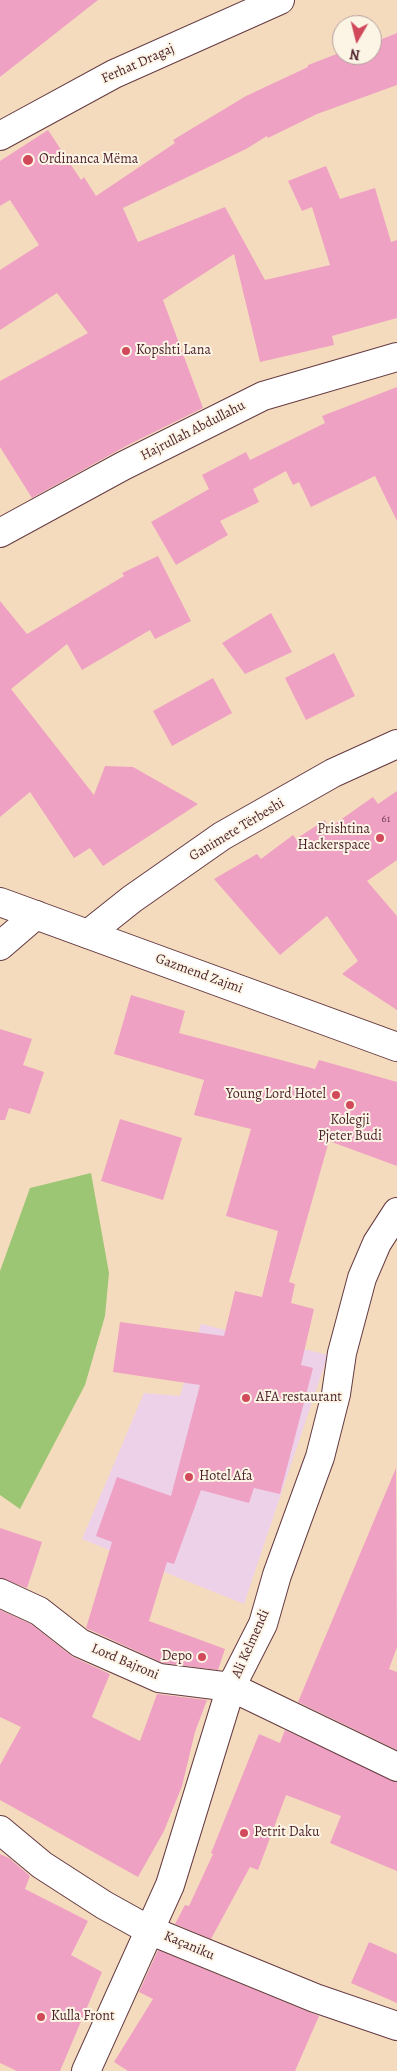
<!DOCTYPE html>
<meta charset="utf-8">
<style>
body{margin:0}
#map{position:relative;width:397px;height:2071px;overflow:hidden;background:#f5dbbe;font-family:Alegreya,serif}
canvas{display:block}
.north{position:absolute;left:332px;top:15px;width:50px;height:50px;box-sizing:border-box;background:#fcf5e5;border:1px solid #b59f9b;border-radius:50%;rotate:188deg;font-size:14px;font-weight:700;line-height:20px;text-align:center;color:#4a1f2b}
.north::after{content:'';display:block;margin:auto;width:18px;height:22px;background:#d1495b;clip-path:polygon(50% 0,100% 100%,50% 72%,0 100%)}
</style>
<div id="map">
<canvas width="397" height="2071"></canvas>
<div class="north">N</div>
</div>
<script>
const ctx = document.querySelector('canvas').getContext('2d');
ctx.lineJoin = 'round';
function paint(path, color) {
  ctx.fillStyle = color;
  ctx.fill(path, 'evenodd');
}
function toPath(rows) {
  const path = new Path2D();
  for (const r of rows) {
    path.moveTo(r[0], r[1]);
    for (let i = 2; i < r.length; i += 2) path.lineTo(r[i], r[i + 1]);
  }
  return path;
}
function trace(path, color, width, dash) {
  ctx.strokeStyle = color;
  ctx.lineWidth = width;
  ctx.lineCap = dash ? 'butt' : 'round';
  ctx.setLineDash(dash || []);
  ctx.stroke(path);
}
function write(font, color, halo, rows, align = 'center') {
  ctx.font = font + ' Alegreya,serif';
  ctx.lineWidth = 4;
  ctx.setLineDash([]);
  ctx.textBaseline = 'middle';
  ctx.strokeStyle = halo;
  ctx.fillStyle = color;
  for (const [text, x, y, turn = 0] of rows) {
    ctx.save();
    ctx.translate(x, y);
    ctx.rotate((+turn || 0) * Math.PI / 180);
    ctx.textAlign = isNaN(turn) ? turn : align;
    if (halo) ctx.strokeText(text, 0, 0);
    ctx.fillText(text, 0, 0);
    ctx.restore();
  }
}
paint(toPath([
 [201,1324,328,1355,244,1604,82,1539,144,1393,180,1396]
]), '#edd1e9');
paint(toPath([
 [91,1173,109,1273,105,1316,85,1385,20,1509,0,1495,0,1271,30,1188]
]), '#9cc673');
paint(toPath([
 [0,0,98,0,0,77],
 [397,33,397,85,317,114,268,138,267,136,246,149,123,208,138,242,225,207,265,280,330,265,312,207,302,211,288,181,326,166,340,199,375,188,391,242,397,240,397,318,332,336,334,345,260,362,234,254,163,300,203,408,128,445,32,498,0,447,0,381,88,333,57,293,0,330,0,270,39,245,10,200,0,206,0,161,48,130,81,180,84,177,96,196,175,143,173,140,246,96,308,67,308,65,342,52,342,55,372,55,372,43],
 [397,387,397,521,375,476,311,507,299,482,293,485,286,471,253,489,259,502,220,521,228,535,176,565,151,522,209,489,202,475,246,452,250,460,325,423,322,416],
 [158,556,191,621,155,639,150,630,82,670,67,644,11,689,94,795,105,766,133,767,198,804,103,866,90,848,74,858,30,792,0,817,0,601,27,634,124,576,122,573],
 [271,613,292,652,245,674,222,643],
 [334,653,355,696,306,720,285,678],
 [213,678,232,713,172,746,153,711],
 [397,791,397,860,367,881,397,916,397,1010,342,974,358,961,327,916,280,955,214,879,257,854,261,859,293,835,296,839,325,820,329,828,373,797,378,804],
 [131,995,185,1011,179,1033,315,1069,319,1060,397,1082,397,1166,329,1141,289,1282,295,1284,291,1303,314,1309,301,1365,313,1368,280,1494,254,1488,249,1503,201,1490,174,1564,167,1562,149,1621,225,1649,218,1670,163,1663,86,1628,112,1542,96,1536,117,1477,171,1496,200,1385,113,1372,120,1322,224,1336,235,1291,262,1297,278,1231,226,1216,251,1129,194,1115,204,1080,114,1054],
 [0,1029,32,1039,23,1065,44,1072,30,1114,9,1108,5,1120,0,1120],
 [120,1119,182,1138,163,1200,101,1181],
 [396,1468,397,1647,389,1669,397,1672,397,1750,298,1702],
 [0,1528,42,1542,27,1588,0,1578],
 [0,1610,31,1624,73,1657,110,1674,92,1717,140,1741,157,1694,207,1700,195,1732,182,1786,164,1831,138,1877,0,1800,0,1765,21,1727,0,1717],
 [285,1730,397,1782,397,1871,330,1843,341,1816,286,1795,258,1870,250,1867,211,1939,175,1924,185,1905,189,1906,213,1854,211,1853,259,1734,280,1743],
 [0,1854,9,1858,30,1876,25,1889,88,1921,71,1955,102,1972,60,2071,17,2071,0,2063],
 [369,1942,397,1954,397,2003,351,1983],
 [158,1950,319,2016,295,2071,128,2071,114,2062,153,1999,139,1992]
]), '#eea1c3');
const street = toPath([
 [0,136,114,74,280,0],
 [0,533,123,466,263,396,397,357],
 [88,934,132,899,222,836,333,773,397,744],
 [0,946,36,915],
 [0,1593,39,1611,80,1643,159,1678,231,1687,397,1767],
 [0,1830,42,1865,104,1905,149,1930,315,1998,397,2026],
 [86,2071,170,1885,231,1687,263,1624,277,1575,320,1457,336,1394,342,1353,362,1278,377,1243,397,1212]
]);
const secondary = toPath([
 [0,902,397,1047]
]);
trace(street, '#643b41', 30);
trace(secondary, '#643b41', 30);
trace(street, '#fff', 28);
trace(secondary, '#fff', 28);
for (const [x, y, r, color] of [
 [28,160,6,"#d1495b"],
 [126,351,5,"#d1495b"],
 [380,838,5,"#d1495b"],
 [336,1095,5,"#d1495b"],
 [350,1105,5,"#d1495b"],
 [246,1398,5,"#d1495b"],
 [189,1477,5,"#d1495b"],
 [202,1657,5,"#d1495b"],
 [244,1833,5,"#d1495b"],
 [41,2017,5,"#d1495b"]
]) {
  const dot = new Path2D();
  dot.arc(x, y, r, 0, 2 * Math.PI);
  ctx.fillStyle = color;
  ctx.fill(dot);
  trace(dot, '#fcf5e5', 2);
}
write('11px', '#734051', null, [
 ["61",386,819]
]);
write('14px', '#4a1f2b', '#fcf5e5', [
 ["Ferhat Dragaj",138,64,-24],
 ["Hajrullah Abdullahu",193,431,-27],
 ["Ganimete Tërbeshi",237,830,-31],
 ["Gazmend Zajmi",199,974,20],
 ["Ali Kelmendi",251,1644,-66],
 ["Lord Bajroni",125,1662,23],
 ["Kaçaniku",189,1946,23]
]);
write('14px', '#4a1f2b', '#fcf5e5', [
 ["Ordinanca Mëma",39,160],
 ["Kopshti Lana",136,351],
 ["Prishtina",370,830,"right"],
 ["Hackerspace",370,846,"right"],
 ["Young Lord Hotel",326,1095,"right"],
 ["Kolegji",350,1121,"center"],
 ["Pjeter Budi",350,1137,"center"],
 ["AFA restaurant",256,1398],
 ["Hotel Afa",199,1477],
 ["Depo",192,1657,"right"],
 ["Petrit Daku",254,1833],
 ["Kulla Front",51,2017]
], 'left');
</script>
